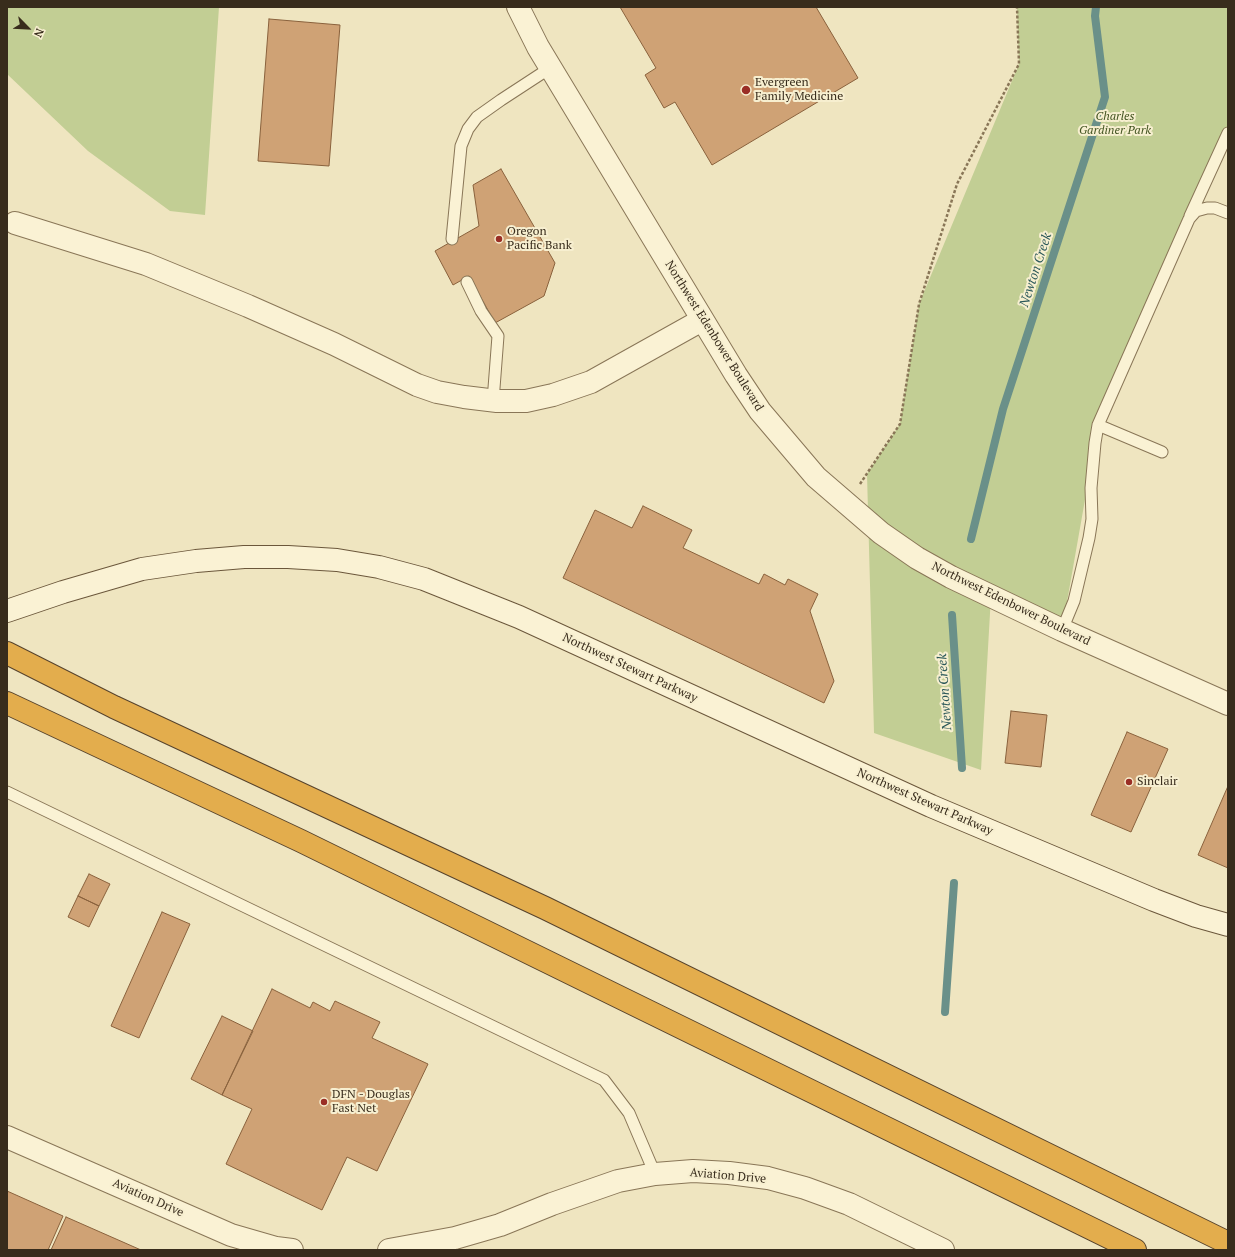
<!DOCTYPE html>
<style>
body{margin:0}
#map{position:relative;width:1235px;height:1257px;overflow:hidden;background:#efe5c0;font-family:"PT Serif",serif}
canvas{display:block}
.frame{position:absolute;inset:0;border:8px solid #382c1c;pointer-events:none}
.north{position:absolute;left:8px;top:8px;width:40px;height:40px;-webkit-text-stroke:3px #f7efd0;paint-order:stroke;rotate:114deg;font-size:11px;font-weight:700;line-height:16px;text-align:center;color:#382c1c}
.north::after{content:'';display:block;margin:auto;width:14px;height:18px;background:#382c1c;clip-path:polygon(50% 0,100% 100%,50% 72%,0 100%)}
</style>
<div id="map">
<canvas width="1235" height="1257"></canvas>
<div class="frame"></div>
<div class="north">N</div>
</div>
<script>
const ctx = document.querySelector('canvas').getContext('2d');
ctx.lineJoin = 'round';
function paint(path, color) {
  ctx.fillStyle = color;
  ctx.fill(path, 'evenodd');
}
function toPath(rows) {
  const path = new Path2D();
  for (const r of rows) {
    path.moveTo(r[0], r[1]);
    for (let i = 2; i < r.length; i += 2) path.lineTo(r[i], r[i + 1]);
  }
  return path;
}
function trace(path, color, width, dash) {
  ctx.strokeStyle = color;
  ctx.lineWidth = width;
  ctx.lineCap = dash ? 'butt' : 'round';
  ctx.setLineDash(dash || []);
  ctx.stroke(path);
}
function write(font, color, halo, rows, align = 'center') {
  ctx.font = font + ' "PT Serif",serif';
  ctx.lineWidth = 4;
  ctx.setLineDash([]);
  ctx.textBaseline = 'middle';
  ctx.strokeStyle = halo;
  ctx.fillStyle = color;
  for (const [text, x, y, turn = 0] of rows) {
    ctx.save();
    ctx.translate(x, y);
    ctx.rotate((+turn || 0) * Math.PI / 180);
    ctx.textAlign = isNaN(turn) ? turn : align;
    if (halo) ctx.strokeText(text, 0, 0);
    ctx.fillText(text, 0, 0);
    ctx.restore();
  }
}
paint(toPath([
 [7,7,219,7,205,215,170,211,88,151,7,74],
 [1017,7,1228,7,1228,145,1095,443,1062,630,991,596,981,770,874,733,867,474,900,424,919,304,1019,64]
]), '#c2ce94');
trace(toPath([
 [971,539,1003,409,1105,97,1095,16,1096,7],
 [952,615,962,768],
 [945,1012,954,883]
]), '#6a9089', 8);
const building = toPath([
 [620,7,816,7,858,78,712,165,675,102,664,108,645,75,656,68,620,7],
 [269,19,340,25,329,166,258,161,269,19],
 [501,169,555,263,544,296,495,323,469,276,453,285,435,251,479,226,473,185,501,169],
 [643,506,692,530,683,548,759,584,764,574,785,585,788,579,818,594,810,611,834,681,824,703,563,578,595,510,632,528,643,506],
 [1011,711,1047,715,1041,767,1005,763,1011,711],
 [1127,732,1168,749,1131,832,1091,815,1127,732],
 [1228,786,1228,868,1198,855,1228,786],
 [89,874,110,884,99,906,78,896,89,874],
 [78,896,99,906,89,927,68,917,78,896],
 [162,912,190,924,139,1038,111,1026,162,912],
 [272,989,310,1008,313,1002,330,1011,335,1001,380,1022,372,1038,428,1064,377,1171,347,1157,322,1210,226,1164,252,1109,222,1095,272,989],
 [222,1016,253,1031,222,1095,191,1079,222,1016],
 [7,1191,63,1216,48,1250,7,1250,7,1191],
 [66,1217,141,1250,51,1250,66,1217]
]);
paint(building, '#cfa275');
trace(building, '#89613c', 1);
const service = toPath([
 [1190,216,1228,133],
 [452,239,461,146,468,129,477,117,501,100,550,68],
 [467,282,481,311,498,336,493,401],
 [1098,425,1162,452],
 [1062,630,1074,601,1089,538,1092,519,1091,488,1095,443,1098,425,1189,219,1196,211,1207,208,1215,208,1228,213],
 [7,792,604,1080,629,1113,655,1174]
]);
const minor = toPath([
 [15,223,146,264,248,306,334,344,417,385,437,392,464,397,497,401,526,401,553,395,591,382,702,320]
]);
const tertiary = toPath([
 [518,7,538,47,736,375,760,411,816,477,881,533,917,558,951,577,1062,630,1228,704],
 [7,1137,231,1235,276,1248,292,1250],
 [389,1250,455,1238,500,1225,552,1204,618,1181,655,1174,693,1171,729,1173,768,1178,805,1188,849,1204,943,1250]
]);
const secondary = toPath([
 [7,611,63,592,142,569,196,561,244,557,288,557,337,560,379,567,424,579,519,617,931,806,1154,900,1196,916,1228,925]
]);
const motorway = toPath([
 [7,653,114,707,545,908,1228,1243],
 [7,703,301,841,1135,1250]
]);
trace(service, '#897657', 13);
trace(minor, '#897657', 24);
trace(tertiary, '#897657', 24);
trace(secondary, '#6b573b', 24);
trace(motorway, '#57432c', 24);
trace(toPath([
 [860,484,900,424,919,304,957,184,1019,64,1017,7]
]), '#897657', 2.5, [3, 2]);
trace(service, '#faf2d4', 11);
trace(minor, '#faf2d4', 22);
trace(tertiary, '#faf2d4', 22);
trace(secondary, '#faf2d4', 22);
trace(motorway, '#e3ad4d', 22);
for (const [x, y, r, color] of [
 [746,90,5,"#9a2e25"],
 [499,239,4,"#9a2e25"],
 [1129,782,4,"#9a2e25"],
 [324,1102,4,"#9a2e25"]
]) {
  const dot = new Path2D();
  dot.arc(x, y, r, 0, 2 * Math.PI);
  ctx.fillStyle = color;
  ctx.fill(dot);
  trace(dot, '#f7efd0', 1.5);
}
write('12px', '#382c1c', '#f7efd0', [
 ["Evergreen",755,83],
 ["Family Medicine",755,97],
 ["Oregon",507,232],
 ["Pacific Bank",507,246],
 ["Sinclair",1137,782],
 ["DFN - Douglas",332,1095],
 ["Fast Net",332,1109]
], 'left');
write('italic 12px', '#452', '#f7efd0', [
 ["Charles",1115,117],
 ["Gardiner Park",1115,131]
]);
write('12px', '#382c1c', '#f7efd0', [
 ["Northwest Edenbower Boulevard",714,336,58],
 ["Northwest Edenbower Boulevard",1011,604,26],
 ["Northwest Stewart Parkway",630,668,25],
 ["Northwest Stewart Parkway",925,802,24],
 ["Aviation Drive",728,1176,5],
 ["Aviation Drive",148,1198,24]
]);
write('italic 13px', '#2b5859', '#f7efd0', [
 ["Newton Creek",1036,270,-72],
 ["Newton Creek",945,692,-94]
]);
</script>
